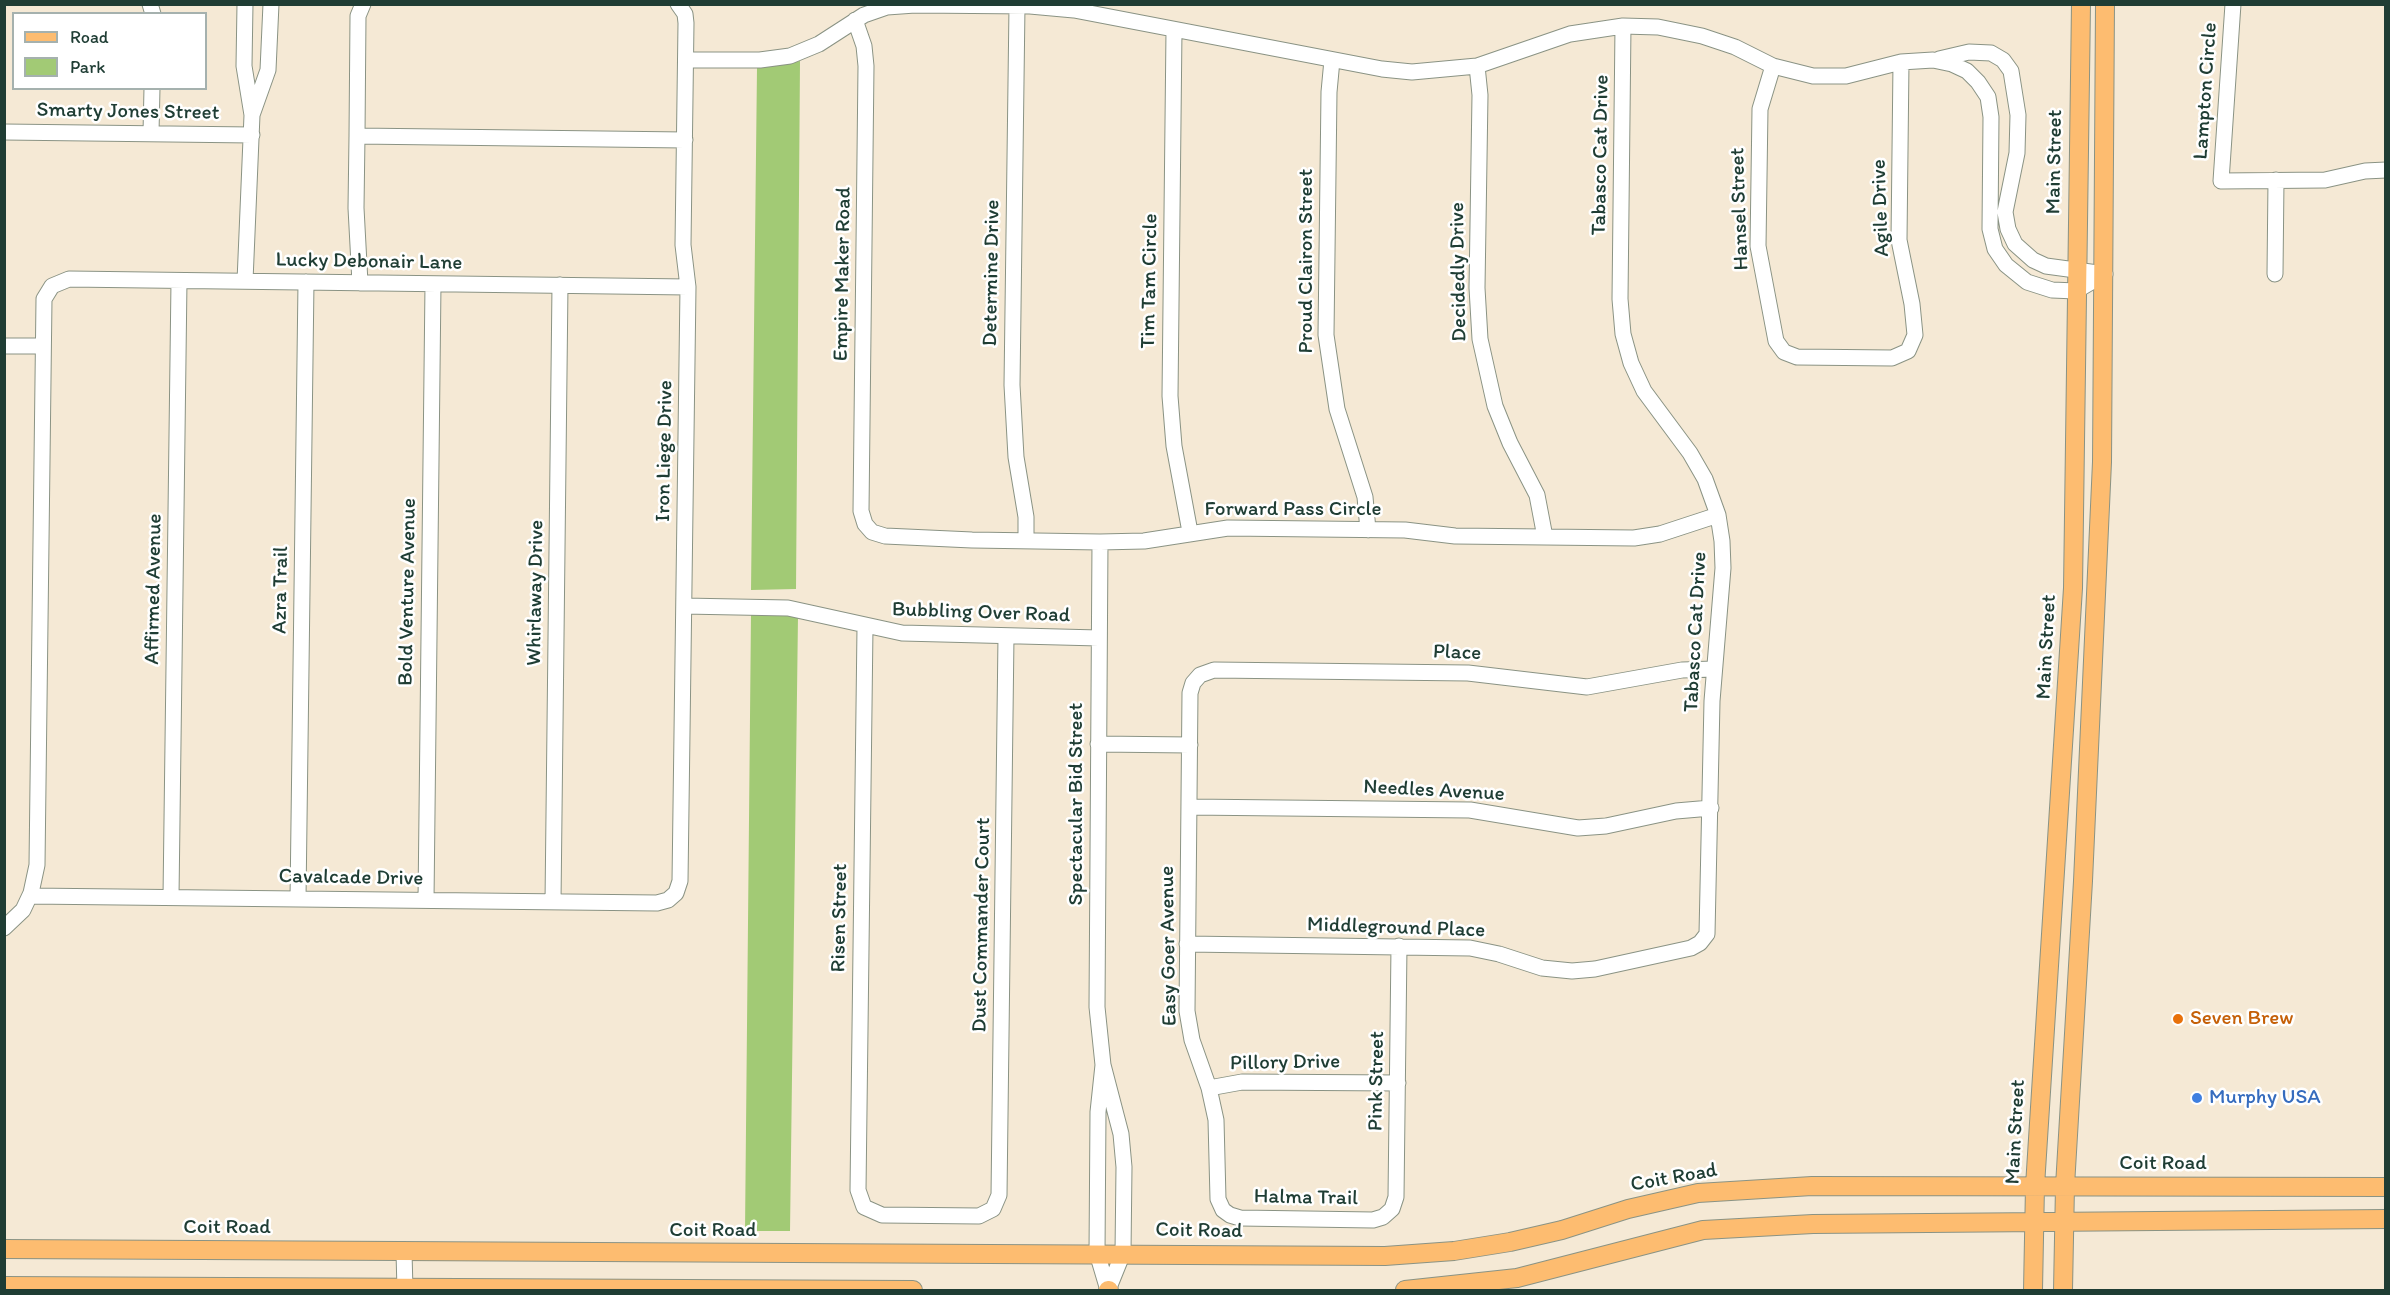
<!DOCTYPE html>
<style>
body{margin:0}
#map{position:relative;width:2390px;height:1295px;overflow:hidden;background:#f5e9d5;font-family:Itim,sans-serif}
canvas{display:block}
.frame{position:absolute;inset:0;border:6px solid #1f3d34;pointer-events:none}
.legend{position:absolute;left:12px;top:12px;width:195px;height:78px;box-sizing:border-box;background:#fff;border:2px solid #a5b1ae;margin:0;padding:8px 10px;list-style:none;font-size:18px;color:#1f3d34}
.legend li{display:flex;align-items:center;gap:12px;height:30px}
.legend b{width:30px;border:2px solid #a5b1ae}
</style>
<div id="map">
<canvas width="2390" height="1295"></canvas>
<div class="frame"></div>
<ul class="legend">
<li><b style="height:8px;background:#fdbc70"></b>Road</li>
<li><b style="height:16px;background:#a2ca75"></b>Park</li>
</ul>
</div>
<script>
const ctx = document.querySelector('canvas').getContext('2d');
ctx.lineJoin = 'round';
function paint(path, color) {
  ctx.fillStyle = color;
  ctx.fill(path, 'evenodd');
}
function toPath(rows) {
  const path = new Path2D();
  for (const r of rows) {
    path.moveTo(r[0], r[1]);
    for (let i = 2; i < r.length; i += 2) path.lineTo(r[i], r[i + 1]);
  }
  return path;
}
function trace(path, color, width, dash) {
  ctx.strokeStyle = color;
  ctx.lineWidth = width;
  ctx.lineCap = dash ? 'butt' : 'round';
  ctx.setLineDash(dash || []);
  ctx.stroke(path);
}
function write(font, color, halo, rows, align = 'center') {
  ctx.font = font + ' Itim,sans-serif';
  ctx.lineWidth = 5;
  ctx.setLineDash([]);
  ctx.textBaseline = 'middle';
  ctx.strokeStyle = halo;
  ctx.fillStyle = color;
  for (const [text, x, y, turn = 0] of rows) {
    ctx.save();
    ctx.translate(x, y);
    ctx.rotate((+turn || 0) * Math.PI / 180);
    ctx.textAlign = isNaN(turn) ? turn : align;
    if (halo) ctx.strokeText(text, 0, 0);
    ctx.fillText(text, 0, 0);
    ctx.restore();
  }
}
paint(toPath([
 [800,61,796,589,751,590,757,68],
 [751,614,798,616,790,1231,745,1231]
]), '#a2ca75');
const minor = toPath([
 [150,4,153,14],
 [2233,4,2221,181,2325,180,2365,171,2386,170],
 [1017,6,1012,385,1016,457,1026,517,1026,539],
 [855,20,864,46,866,66,861,511,865,524,872,532,885,536,972,540,1100,542,1144,541,1228,528,1405,530,1455,536,1634,538,1660,534,1718,515],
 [1174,30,1170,396,1174,446,1190,532],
 [1939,59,1969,52,1991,53,2003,60,2011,71,2018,115,2017,153,2005,212,2008,229,2015,244,2033,260,2046,266,2105,274],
 [686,60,760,60,790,56,819,44,864,15,887,7,915,5,1030,6,1074,10,1382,69,1412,72,1477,66,1570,34,1623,26,1658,27,1702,36,1735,47,1773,66,1813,76,1846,76,1901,62,1933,60,1952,64,1967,71,1978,82,1988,97,1991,117,1990,229,1995,249,2006,265,2027,282,2052,290,2076,291,2105,274],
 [1332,60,1329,92,1326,335,1337,409,1365,497,1368,530],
 [1477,66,1480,95,1477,288,1480,339,1495,406,1510,443,1537,495,1545,537],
 [1773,66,1760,109,1758,246,1776,341,1784,352,1797,357,1892,358,1908,351,1915,335,1912,304,1899,240,1901,62],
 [252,115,268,70,271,4],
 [4,132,252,135],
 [151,133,152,88],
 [357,136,685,140],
 [2275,274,2276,180],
 [245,281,252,115,244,66,245,4],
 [360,283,356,208,357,136,358,16,363,4],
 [4,346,43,346],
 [1100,542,1097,1007,1103,1065],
 [684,606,788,608,902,633,1099,638],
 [865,627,858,1190,864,1207,882,1215,979,1216,993,1209,999,1195,1006,636],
 [1098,744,1190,745],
 [1189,807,1470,810,1578,828,1606,826,1676,811,1711,808],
 [30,896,657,903,668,900,676,893,680,881,688,287,683,245,686,23,685,14,678,4],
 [171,897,179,281],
 [298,899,306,282],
 [426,900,433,284],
 [553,902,560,285],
 [4,928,23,910,31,893,37,865,44,299,52,286,69,279,688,287],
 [1187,944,1470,948,1499,954,1542,968,1572,971,1595,969,1691,948,1700,943,1707,934,1712,701,1723,568,1722,541,1718,515,1705,479,1690,453,1644,391,1631,363,1623,334,1620,299,1623,26],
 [1399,946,1396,1197,1392,1209,1383,1217,1373,1220,1240,1218,1230,1215,1223,1210,1218,1199,1216,1120,1209,1088,1192,1040,1187,1011,1190,693,1193,683,1200,675,1214,670,1468,673,1587,687,1682,670,1714,669],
 [1103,1065,1121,1134,1124,1167,1123,1253,1108,1290,1097,1253,1098,1112,1103,1065],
 [1209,1088,1242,1082,1398,1083],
 [404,1252,405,1290]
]);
const major = toPath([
 [4,1249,1385,1256,1454,1251,1510,1242,1562,1230,1628,1209,1698,1193,1812,1186,2386,1187],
 [4,1286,913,1290],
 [1108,1290,1109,1290],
 [1405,1290,1517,1278,1703,1230,1813,1224,2386,1219],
 [2033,1290,2035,1186,2073,588,2081,4],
 [2063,1290,2065,1186,2083,881,2102,462,2105,4]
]);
trace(minor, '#8a9384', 17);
trace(major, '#8a9384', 20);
trace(minor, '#fff', 15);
trace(major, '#fdbc70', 18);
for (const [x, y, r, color] of [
 [2178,1019,6,"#e8710a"],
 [2197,1098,6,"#3f7fe0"]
]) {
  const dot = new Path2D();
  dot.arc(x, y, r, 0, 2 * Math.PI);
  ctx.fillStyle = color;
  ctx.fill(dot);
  trace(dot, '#fff', 2);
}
write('21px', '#1f3d34', '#fff', [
 ["Lampton Circle",2206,91,-86],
 ["Smarty Jones Street",128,112,1],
 ["Tabasco Cat Drive",1601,155,-89],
 ["Main Street",2055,162,-89],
 ["Agile Drive",1881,208,-92],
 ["Hansel Street",1740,209,-92],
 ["Proud Clairon Street",1307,261,-90],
 ["Lucky Debonair Lane",369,262,1],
 ["Decidedly Drive",1459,272,-91],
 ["Determine Drive",992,273,-89],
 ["Empire Maker Road",843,274,-89],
 ["Tim Tam Circle",1150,281,-89],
 ["Iron Liege Drive",665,451,-89],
 ["Forward Pass Circle",1293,510],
 ["Affirmed Avenue",154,589,-89],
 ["Azra Trail",281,590,-89],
 ["Bold Venture Avenue",408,592,-89],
 ["Whirlaway Drive",536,593,-89],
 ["Bubbling Over Road",981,613,2],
 ["Tabasco Cat Drive",1696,632,-87],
 ["Main Street",2047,647,-87],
 ["Place",1457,653,2],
 ["Needles Avenue",1434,791,3],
 ["Spectacular Bid Street",1077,804,-90],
 ["Cavalcade Drive",351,878,1],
 ["Risen Street",840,918,-89],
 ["Dust Commander Court",982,925,-89],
 ["Middleground Place",1396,928,2],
 ["Easy Goer Avenue",1169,946,-91],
 ["Pillory Drive",1285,1063,-1],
 ["Pink Street",1377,1081,-89],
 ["Main Street",2016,1132,-87],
 ["Coit Road",2163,1164],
 ["Coit Road",1674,1178,-10],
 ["Halma Trail",1306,1198,1],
 ["Coit Road",227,1228],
 ["Coit Road",713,1231],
 ["Coit Road",1199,1231,1]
]);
write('21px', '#c56008', '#fff', [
 ["Seven Brew",2190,1019]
], 'left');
write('21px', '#366cbe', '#fff', [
 ["Murphy USA",2209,1098]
], 'left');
</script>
